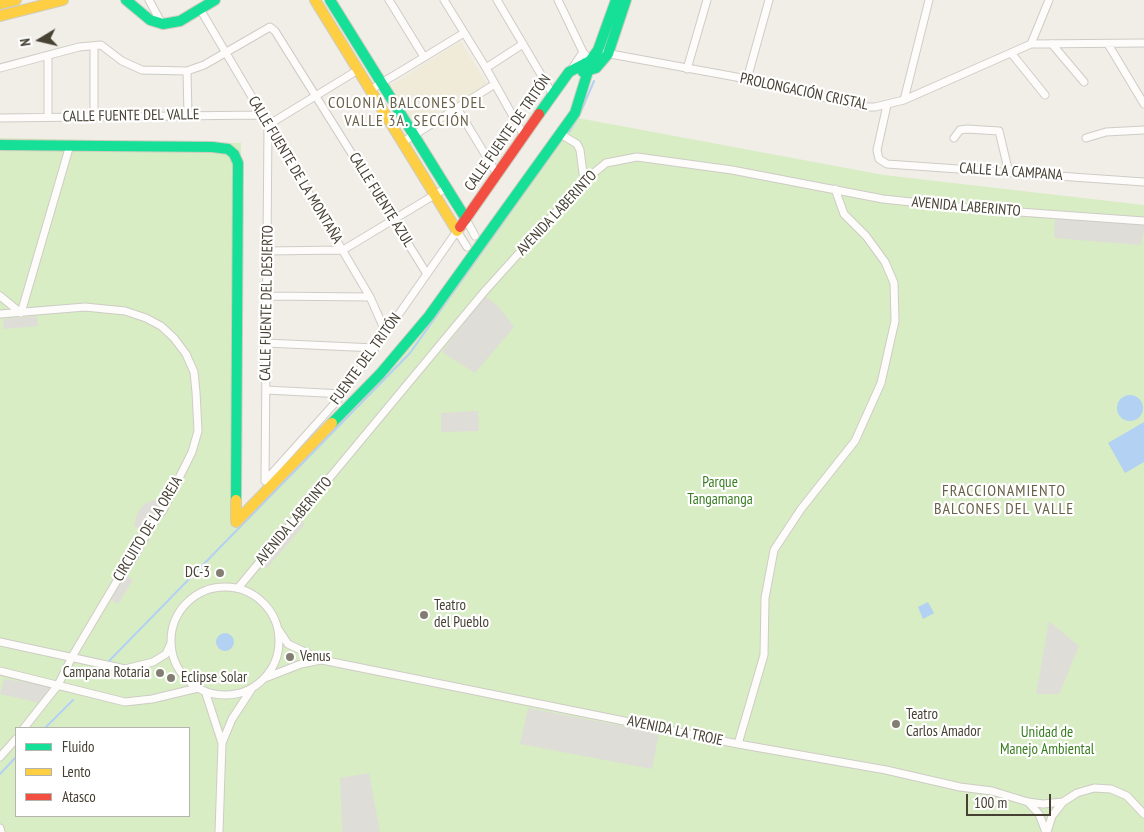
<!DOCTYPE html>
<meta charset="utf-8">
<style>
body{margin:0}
#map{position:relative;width:1144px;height:832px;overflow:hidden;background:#f0eee7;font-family:"PT Sans Narrow",sans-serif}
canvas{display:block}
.legend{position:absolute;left:15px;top:727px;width:175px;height:90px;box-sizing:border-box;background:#fff;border:1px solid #b5b3ad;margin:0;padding:6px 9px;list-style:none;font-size:15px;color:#464133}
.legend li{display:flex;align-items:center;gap:10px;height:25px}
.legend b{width:25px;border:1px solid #b5b3ad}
.north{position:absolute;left:15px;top:15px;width:50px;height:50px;-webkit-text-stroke:4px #fff;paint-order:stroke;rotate:261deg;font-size:14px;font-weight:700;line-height:20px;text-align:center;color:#464133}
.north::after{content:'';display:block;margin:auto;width:18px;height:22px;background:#464133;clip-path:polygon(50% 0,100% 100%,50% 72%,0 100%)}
.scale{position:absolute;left:966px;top:794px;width:85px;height:22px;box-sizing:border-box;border:2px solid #464133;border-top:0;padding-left:6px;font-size:15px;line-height:18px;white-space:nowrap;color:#464133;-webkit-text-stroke:4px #fff;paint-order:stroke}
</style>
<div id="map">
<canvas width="1144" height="832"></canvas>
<ul class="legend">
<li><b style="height:6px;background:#16e098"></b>Fluido</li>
<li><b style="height:6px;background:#ffcf43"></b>Lento</li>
<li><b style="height:6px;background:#f24e42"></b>Atasco</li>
</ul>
<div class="north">N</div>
<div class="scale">100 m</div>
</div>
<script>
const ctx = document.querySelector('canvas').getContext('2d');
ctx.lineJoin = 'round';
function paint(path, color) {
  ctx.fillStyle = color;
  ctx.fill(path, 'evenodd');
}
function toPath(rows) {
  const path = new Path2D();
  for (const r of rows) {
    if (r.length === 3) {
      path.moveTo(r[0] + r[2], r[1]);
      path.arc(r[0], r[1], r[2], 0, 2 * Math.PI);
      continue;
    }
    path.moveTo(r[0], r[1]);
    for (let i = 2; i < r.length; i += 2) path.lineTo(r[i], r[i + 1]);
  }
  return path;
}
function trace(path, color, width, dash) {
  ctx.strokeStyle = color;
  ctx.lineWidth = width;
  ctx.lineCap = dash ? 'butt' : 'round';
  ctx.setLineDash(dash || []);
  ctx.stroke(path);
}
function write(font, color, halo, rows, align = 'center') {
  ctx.font = font + ' "PT Sans Narrow",sans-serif';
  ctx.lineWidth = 4.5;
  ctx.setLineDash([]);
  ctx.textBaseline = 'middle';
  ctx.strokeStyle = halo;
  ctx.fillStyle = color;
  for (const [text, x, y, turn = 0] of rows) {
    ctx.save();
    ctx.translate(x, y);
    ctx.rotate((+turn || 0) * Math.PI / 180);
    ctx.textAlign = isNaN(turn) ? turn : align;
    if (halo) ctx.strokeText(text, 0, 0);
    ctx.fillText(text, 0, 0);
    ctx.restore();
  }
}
paint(toPath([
 [461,41,487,84,415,129,389,86]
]), '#efebd8');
paint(toPath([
 [567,116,884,175,1144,205,1144,832,0,832,0,138,241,143,241,514,406,341],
 [16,728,189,728,189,816,16,816]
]), '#d8edc4');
paint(toPath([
 [1055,218,1144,225,1144,230,1141,245,1054,238],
 [485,296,498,306,514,327,475,373,442,352],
 [37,316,38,326,4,329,3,319],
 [478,411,479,431,441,432,441,413],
 [153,500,164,502,149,527,139,528,134,526,137,514,143,505],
 [300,519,305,524,267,568,260,566],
 [126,575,133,580,118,604,110,599],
 [1049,621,1079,646,1059,694,1036,694],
 [4,679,56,687,44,704,0,694],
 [528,708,659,733,652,769,520,744],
 [369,773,380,832,342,832,340,778]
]), '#dfddd7');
paint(toPath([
 [1130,408,13],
 [1144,422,1144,462,1125,473,1108,443],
 [928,602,934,613,923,619,918,607],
 [225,642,9]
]), '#b2d1f3');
trace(toPath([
 [569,132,579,116,594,81],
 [109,661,410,353,561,141],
 [45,728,73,700],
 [0,774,16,757]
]), '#b2d1f3', 2);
const street = toPath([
 [149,0,162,24],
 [389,0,424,57],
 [444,0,486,68,524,136],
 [497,0,553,95],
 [558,0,583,52,592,63],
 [200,9,370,297,386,333],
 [1031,44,1049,0],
 [1052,44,1084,82],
 [1108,44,1144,104],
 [605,53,747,79,863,107,875,107,904,100,1031,44,1144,43],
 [1012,54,1045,95],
 [0,68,79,47,101,45,122,61,142,70,187,71,204,65,270,27,275,31,427,274],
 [486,68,523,44],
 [687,69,707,0],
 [571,70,583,52],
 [187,71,188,116],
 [747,79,769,0],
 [370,90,464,33],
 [904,100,929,0],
 [887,105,877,150,879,159,887,164,1144,182],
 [457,108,497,174],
 [48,117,48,56],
 [94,117,94,46],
 [0,118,263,115],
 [562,135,577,144,580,150,584,181],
 [954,138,960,130,967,129,999,131,1009,173],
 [1086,138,1106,132,1144,130],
 [403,142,495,84],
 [466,219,475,236],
 [267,251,343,250,446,188],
 [0,296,21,313,70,145],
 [267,296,370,297],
 [0,314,85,307,125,311,146,318,161,326,174,338,186,354,194,372,196,392,198,431,192,452,163,510,150,528,134,557,121,574,73,655,58,685,24,728],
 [266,343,375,348],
 [266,390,343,394],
 [265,481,268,125,358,70],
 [265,481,343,394,457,231,467,247],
 [225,641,54],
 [238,588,484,292,584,181,606,163,637,157,732,170,883,199,978,209,1144,221],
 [278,629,288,644,322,660,738,744,886,770,960,787,992,791,1028,802,1043,804,1063,802],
 [0,642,125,669,153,662,166,654,171,643],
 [0,671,125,702,152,699,198,688],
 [265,678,301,664,321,660],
 [205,691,222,743,219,832],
 [222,743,232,719,251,690],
 [738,744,764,655,765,598,774,550,801,509,855,441,881,383,895,321,894,283,885,262,866,236,844,214,835,189],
 [0,757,16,739],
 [1028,802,1039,814,1046,832],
 [0,828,1,832],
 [1047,832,1052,816,1063,802,1077,793,1094,788,1111,789,1127,796,1144,814]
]);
const fast = toPath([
 [126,0,150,20,163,24,180,21,215,0],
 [330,0,466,219],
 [583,72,596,68,608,54,626,0],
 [539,114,569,72,590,61,598,50,616,0],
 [0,145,212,147,228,149,234,154,238,163,236,500],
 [332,423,380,374,429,316,575,113,588,71]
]);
const slow = toPath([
 [315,0,457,231,460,227],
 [0,4,16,0],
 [0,16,63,0],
 [236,500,236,522,332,423]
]);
const jam = toPath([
 [460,227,539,114]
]);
trace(street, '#ceccc5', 9);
trace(fast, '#d0ccbd', 12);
trace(slow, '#d0ccbd', 12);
trace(jam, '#d0ccbd', 12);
trace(street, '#fdfcfb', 7);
trace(fast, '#16e098', 10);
trace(slow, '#ffcf43', 10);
trace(jam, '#f24e42', 10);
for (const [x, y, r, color] of [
 [220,573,5,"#827e72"],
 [424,615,5,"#827e72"],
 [290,657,5,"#827e72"],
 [160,673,5,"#827e72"],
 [171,678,5,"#827e72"],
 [896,724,5,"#827e72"]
]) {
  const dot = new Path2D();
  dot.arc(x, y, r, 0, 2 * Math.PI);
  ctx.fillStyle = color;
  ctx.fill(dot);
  trace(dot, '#fff', 2);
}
write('15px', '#464133', '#fff', [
 ["PROLONGACIÓN CRISTAL",804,92,12],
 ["CALLE FUENTE DEL VALLE",131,116,-1],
 ["CALLE FUENTE DE TRITÓN",508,133,-55],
 ["CALLE FUENTE DE LA MONTAÑA",295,170,59],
 ["CALLE LA CAMPANA",1011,172,4],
 ["CALLE FUENTE AZUL",381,200,58],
 ["AVENIDA LABERINTO",966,207,5],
 ["AVENIDA LABERINTO",557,213,-47],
 ["CALLE FUENTE DEL DESIERTO",267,303,-89],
 ["FUENTE DEL TRITÓN",366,359,-54],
 ["AVENIDA LABERINTO",294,521,-50],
 ["CIRCUITO DE LA OREJA",148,529,-59],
 ["AVENIDA LA TROJE",675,731,12]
]);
write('15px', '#387d20', '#fff', [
 ["Parque",720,483],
 ["Tangamanga",720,500],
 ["Unidad de",1047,733],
 ["Manejo Ambiental",1047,750]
]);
write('15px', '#464133', '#fff', [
 ["DC-3",210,573,"right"],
 ["Teatro",434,606],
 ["del Pueblo",434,623],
 ["Venus",300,657],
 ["Campana Rotaria",150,673,"right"],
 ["Eclipse Solar",181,678],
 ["Teatro",906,715],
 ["Carlos Amador",906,732]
], 'left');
ctx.letterSpacing = '1px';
write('16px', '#6a6149', '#fff', [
 ["COLONIA BALCONES DEL",407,103],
 ["VALLE 3A. SECCIÓN",407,121],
 ["FRACCIONAMIENTO",1004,491],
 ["BALCONES DEL VALLE",1004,509]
]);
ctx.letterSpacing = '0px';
</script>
